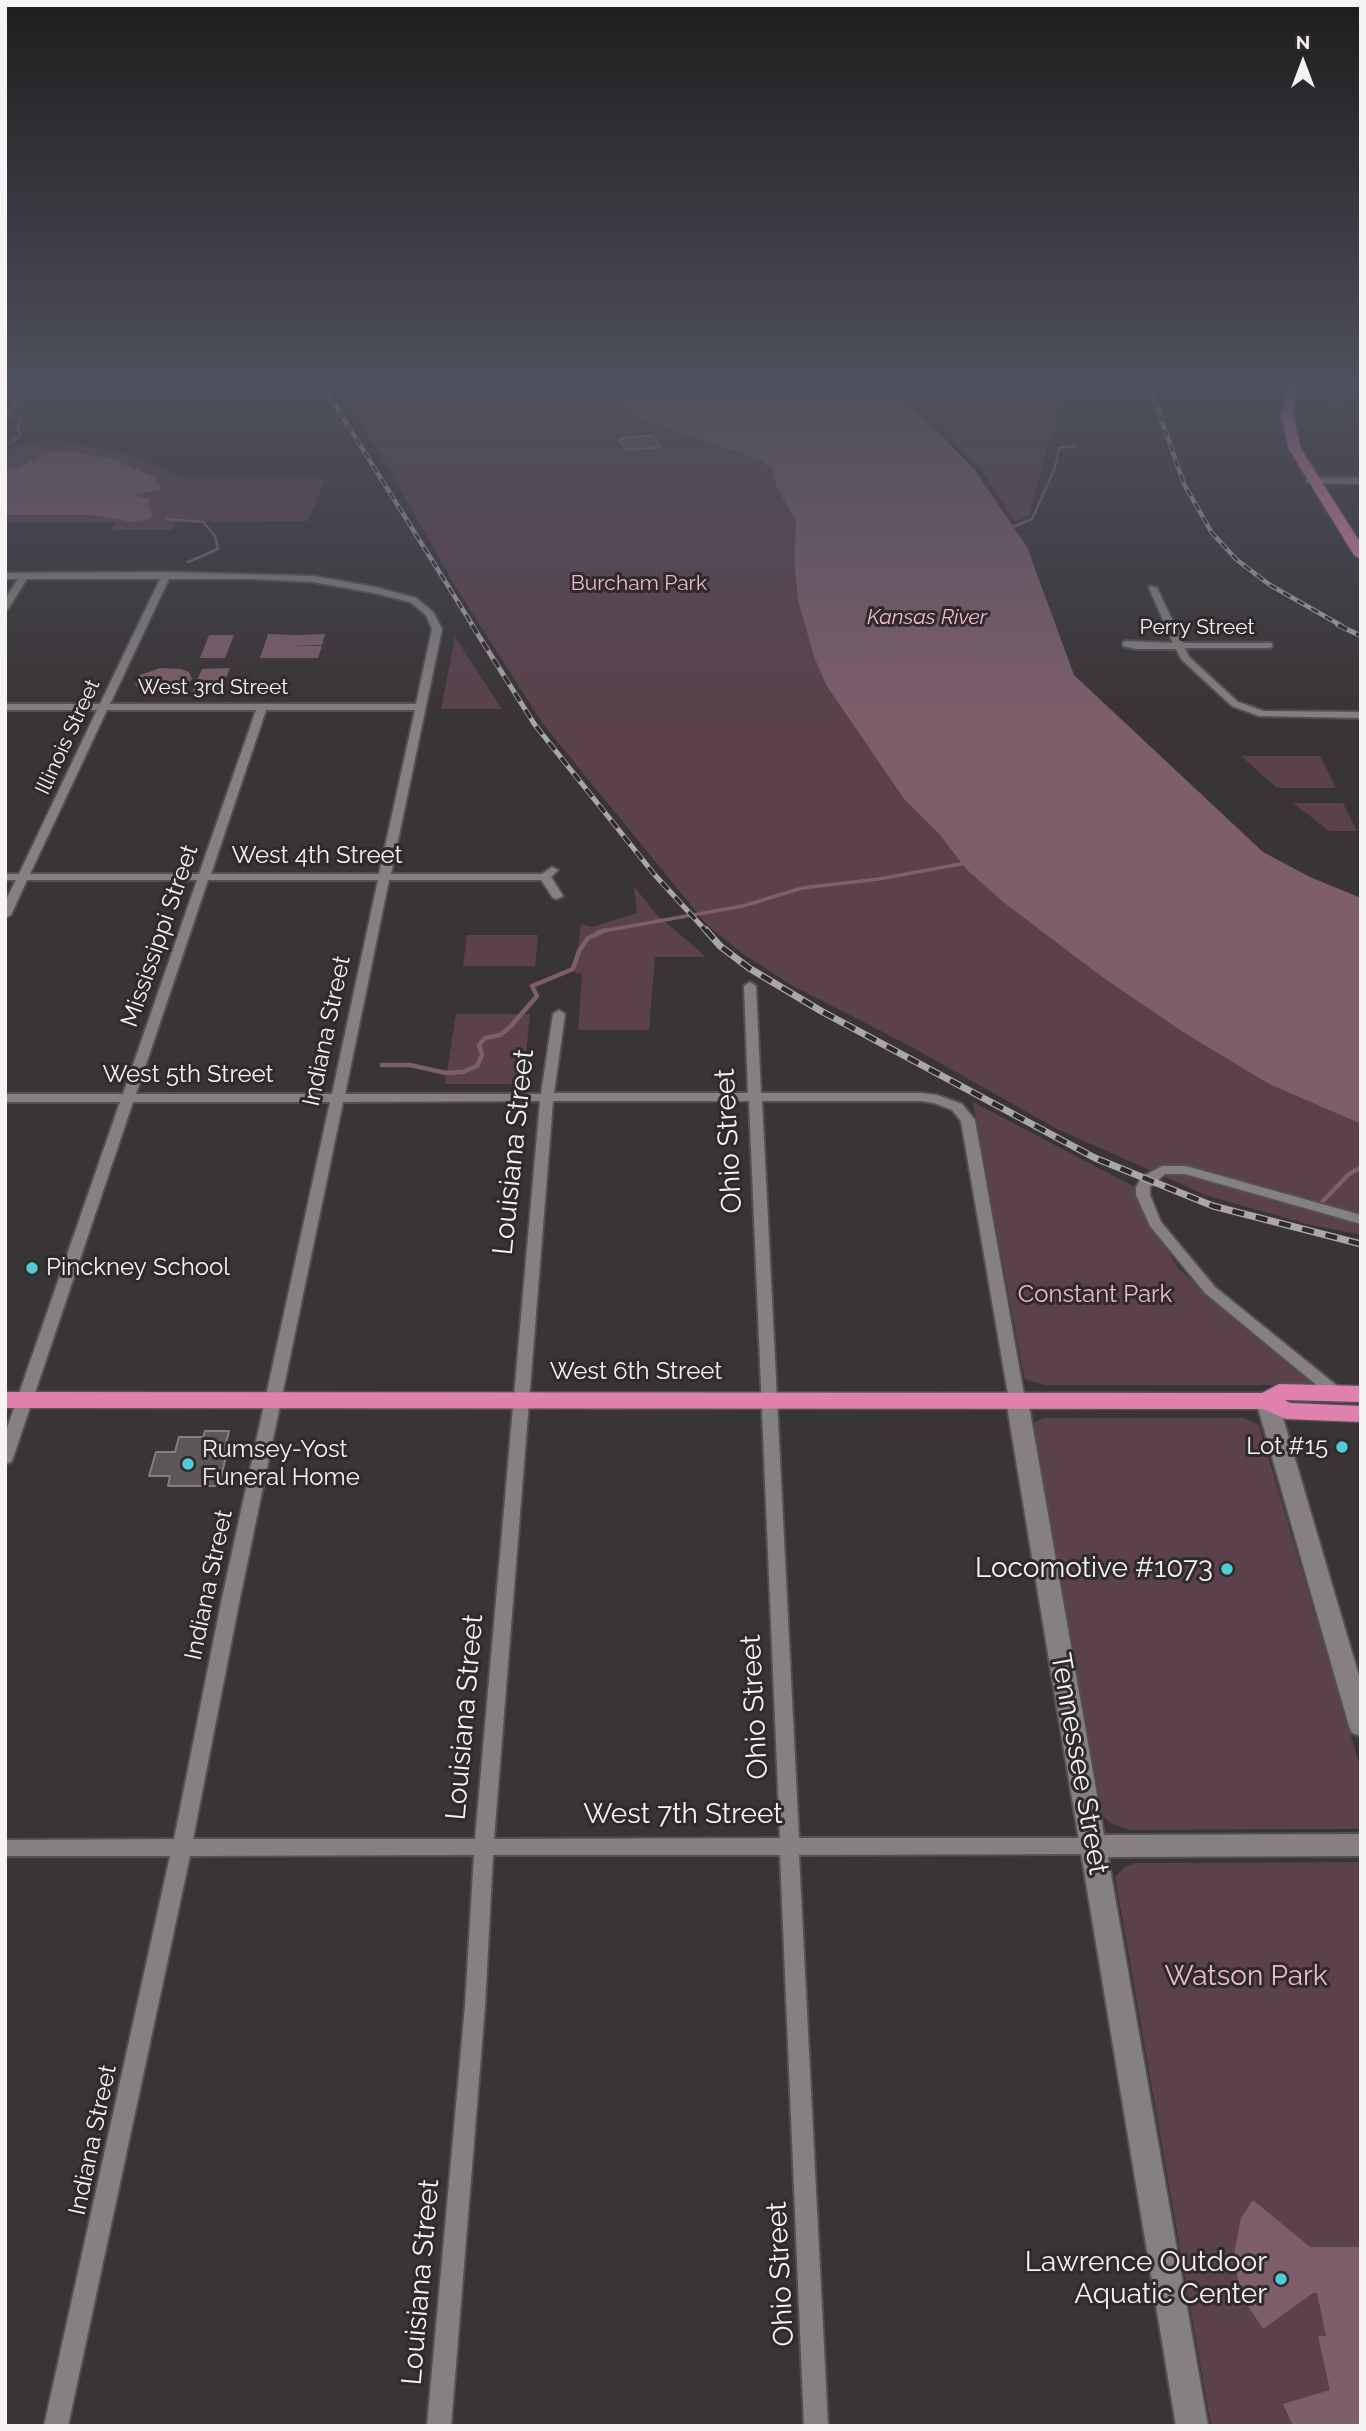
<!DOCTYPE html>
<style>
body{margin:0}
#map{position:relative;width:1366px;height:2431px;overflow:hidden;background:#393436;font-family:Raleway,sans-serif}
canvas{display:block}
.frame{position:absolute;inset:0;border:7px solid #f5f3f4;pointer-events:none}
.north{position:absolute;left:1268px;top:28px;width:70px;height:70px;-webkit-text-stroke:5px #2f2a2c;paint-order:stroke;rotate:0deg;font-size:19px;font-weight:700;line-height:28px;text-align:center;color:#f5f3f4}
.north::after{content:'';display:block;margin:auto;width:24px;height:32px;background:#f5f3f4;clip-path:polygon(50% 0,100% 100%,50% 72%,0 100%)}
</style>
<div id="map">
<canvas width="1366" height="2431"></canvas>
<div class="frame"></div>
<div class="north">N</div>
</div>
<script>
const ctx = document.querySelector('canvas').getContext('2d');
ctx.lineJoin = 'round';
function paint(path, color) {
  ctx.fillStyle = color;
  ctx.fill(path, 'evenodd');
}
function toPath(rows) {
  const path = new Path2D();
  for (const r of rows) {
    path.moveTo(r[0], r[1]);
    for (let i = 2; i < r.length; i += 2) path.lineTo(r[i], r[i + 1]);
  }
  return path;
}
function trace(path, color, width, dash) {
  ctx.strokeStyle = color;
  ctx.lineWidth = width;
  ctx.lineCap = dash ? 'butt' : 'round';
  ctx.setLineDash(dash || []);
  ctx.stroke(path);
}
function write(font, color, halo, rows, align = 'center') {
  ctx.font = font + ' Raleway,sans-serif';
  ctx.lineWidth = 6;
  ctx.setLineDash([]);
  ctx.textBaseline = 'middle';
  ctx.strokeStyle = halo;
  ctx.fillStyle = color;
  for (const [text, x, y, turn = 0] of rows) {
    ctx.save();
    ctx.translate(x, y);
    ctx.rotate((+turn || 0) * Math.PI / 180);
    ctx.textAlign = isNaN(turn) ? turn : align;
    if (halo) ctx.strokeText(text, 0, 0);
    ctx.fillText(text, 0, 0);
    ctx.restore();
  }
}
paint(toPath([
 [335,384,610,384,618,404,632,416,686,434,758,460,772,468,777,488,796,521,794,561,798,601,814,657,826,685,904,799,940,835,966,869,1003,902,1098,974,1269,1084,1361,1124,1361,1235,1307,1224,1208,1196,1057,1129,908,1045,793,986,743,954,707,925,543,724,457,589,387,466],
 [915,384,1071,384,1047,448,1029,515,1015,522,981,469,907,399],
 [46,439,121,452,186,479,325,479,308,521,176,522,172,530,112,530,116,522,5,522,5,450],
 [455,637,502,709,441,709],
 [1241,756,1320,756,1336,788,1277,788],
 [1293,803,1343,803,1357,831,1329,831],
 [634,886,655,913,706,957,655,957,649,1030,578,1030,582,974,575,973,581,924,592,927,637,913],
 [467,935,538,935,535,966,463,966],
 [456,1014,530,1014,523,1084,445,1084],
 [973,1102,1137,1188,1142,1209,1179,1269,1217,1303,1255,1331,1315,1385,1044,1385,1027,1380,1024,1377],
 [1044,1418,1244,1418,1259,1425,1361,1770,1361,1829,1128,1830,1109,1822,1103,1816,1033,1428,1034,1422],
 [1361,1862,1361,2426,1211,2426,1115,1877,1125,1867,1135,1863]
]), '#5a414b');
paint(toPath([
 [613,384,912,384,905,399,974,469,1027,547,1074,675,1263,852,1310,877,1361,898,1361,1124,1269,1084,1183,1032,1098,974,1003,902,966,869,940,835,904,799,826,685,814,657,798,601,794,562,796,521,777,488,772,468,758,460,686,434,632,416,620,405],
 [67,451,112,459,152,476,161,486,159,490,133,495,149,499,149,509,153,513,149,519,132,522,91,515,5,515,5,469,17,468,45,454],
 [268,634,297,635,325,634,322,645,291,646,322,646,318,658,260,658],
 [209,635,234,635,225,658,200,658],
 [160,668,181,669,189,672,192,679,186,686,166,692,144,691,135,685,140,675],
 [230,668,220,693,192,693,202,669],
 [1253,2200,1310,2247,1361,2247,1361,2426,1293,2426,1283,2404,1330,2390,1318,2336,1326,2336,1317,2293,1313,2293,1263,2329,1248,2306,1238,2280,1234,2254,1241,2218]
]), '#7e5e6b');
trace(toPath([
 [562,384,597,394,620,405],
 [5,389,27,384],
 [5,396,19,403,8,413,22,421,17,426,21,436,5,445],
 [1331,406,1361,388],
 [167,519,203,522,215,536,218,549,188,562],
 [1008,529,1032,519,1055,468,1059,448,1075,446]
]), '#7e5e6b', 2.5);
trace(toPath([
 [597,932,743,906,802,888,879,879,966,863]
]), '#7e5e6b', 3.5);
trace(toPath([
 [382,1065,410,1065,446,1073,463,1072,477,1066,482,1055,479,1045,485,1038,500,1035,510,1027,537,996,532,986,573,969,579,951,588,938,606,930],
 [1322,1202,1348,1175,1361,1167]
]), '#7e5e6b', 4.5);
const building = toPath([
 [641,436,653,436,660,447,627,450,619,439,641,436],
 [205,1431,229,1431,226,1443,229,1443,219,1486,168,1486,170,1476,149,1476,156,1452,175,1452,179,1437,203,1437,205,1431]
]);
paint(building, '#5b5658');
trace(building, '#837e80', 2);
const street = toPath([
 [166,572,313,576,375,587,416,598,433,612,442,629,391,874,542,874,552,867,558,870,551,877,563,896,557,899,553,898,541,880,389,880,345,1094,541,1094,553,1014,559,1010,565,1014,554,1093,748,1093,744,986,750,982,756,986,761,1093,921,1093,937,1095,962,1104,975,1120,1025,1400,1022,1404,1017,1405,1012,1404,1009,1400,961,1121,952,1110,934,1103,921,1101,762,1101,799,1838,1092,1838,1099,1840,1102,1846,1099,1852,1092,1854,799,1855,828,2426,804,2426,780,1855,493,1855,485,2006,451,2426,427,2426,465,2006,474,1855,190,1856,68,2426,44,2426,170,1856,5,1856,5,1840,174,1839,222,1598,330,1102,133,1102,13,1458,11,1462,5,1464,5,1434,120,1102,5,1102,5,1094,123,1094,197,880,27,880,11,915,5,918,5,902,16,880,5,880,5,874,19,874,97,710,5,710,5,704,100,704,160,579,27,579,8,609,5,610,5,599,18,579,5,579,5,573,166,572],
 [169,579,253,579,313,582,374,593,410,602,426,615,432,629,416,704,110,704,169,579],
 [107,710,256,710,199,874,30,874,107,710],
 [266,710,415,710,379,874,211,874,266,710],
 [208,880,378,880,332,1094,136,1094,208,880],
 [540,1101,475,1839,193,1839,240,1598,343,1102,540,1101],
 [553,1101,749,1101,780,1838,494,1839,553,1101],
 [1150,586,1157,588,1183,643,1272,643,1272,647,1269,648,1185,648,1189,657,1238,702,1264,711,1361,712,1361,718,1259,716,1232,706,1182,660,1176,649,1137,649,1123,646,1123,642,1126,641,1173,643,1149,588,1150,586],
 [1162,1166,1186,1166,1361,1215,1361,1224,1185,1174,1165,1174,1150,1187,1150,1195,1161,1222,1215,1287,1341,1389,1344,1393,1341,1397,1331,1397,1205,1293,1150,1226,1136,1195,1136,1187,1142,1177,1162,1166]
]);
const secondary = toPath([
 [1312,478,1361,478,1361,484,1308,483,1306,481,1312,478],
 [1017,1393,1025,1395,1028,1400,1104,1835,1361,1834,1361,1856,1108,1857,1208,2426,1176,2426,1006,1400,1009,1395,1017,1393],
 [1267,1394,1275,1396,1278,1401,1361,1683,1361,1736,1352,1733,1349,1726,1256,1401,1259,1396,1267,1394]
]);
const highway = toPath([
 [1289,384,1299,384,1293,414,1301,449,1361,544,1361,559,1354,555,1289,449,1281,414,1289,384],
 [1279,1384,1361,1386,1361,1402,1285,1400,1290,1403,1361,1406,1361,1422,1286,1419,1263,1409,5,1408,5,1392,1262,1393,1279,1384]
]);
trace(street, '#535051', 4);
trace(secondary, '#535051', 4);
trace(highway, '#535051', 3);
paint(street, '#858081');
paint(secondary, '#858081');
paint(highway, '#df81ac');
const railFar2 = toPath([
 [322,384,473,626],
 [1149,384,1184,484,1212,533,1237,560,1270,585,1342,626]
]);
const railFar1 = toPath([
 [472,625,535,725,654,874,707,932],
 [1338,625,1361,636]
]);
const rail = toPath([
 [706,930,720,946,749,968,821,1011,1095,1158,1213,1206,1361,1244]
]);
trace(railFar2, '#aaa7a8', 4.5);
trace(railFar1, '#aaa7a8', 5);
trace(rail, '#aaa7a8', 7);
trace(railFar2, '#2f2a2c', 2.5, [8]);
trace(railFar1, '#2f2a2c', 3.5, [10]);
trace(rail, '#2f2a2c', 4.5, [12]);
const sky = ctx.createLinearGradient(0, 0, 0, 724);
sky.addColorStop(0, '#1f1d1e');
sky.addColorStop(0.53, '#4e505d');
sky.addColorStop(1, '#4e505d00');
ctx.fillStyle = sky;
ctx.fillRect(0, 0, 1366, 724);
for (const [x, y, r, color] of [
 [32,1268,7,"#51ccd5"],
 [1342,1447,7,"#51ccd5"],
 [188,1464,7,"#51ccd5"],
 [1227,1569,7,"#51ccd5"],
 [1281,2279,7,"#51ccd5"]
]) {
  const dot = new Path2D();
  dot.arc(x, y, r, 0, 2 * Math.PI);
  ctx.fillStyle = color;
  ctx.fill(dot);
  trace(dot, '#2f2a2c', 2.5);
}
write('21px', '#f2b7cf', '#2f2a2c', [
 ["Burcham Park",639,584]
]);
write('italic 21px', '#f6bad3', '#2f2a2c', [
 ["Kansas River",927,618]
]);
write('21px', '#f5f3f4', '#2f2a2c', [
 ["Perry Street",1197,628],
 ["West 3rd Street",213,688],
 ["Illinois Street",68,737,-65]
]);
write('24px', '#f5f3f4', '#2f2a2c', [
 ["West 4th Street",317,856],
 ["Mississippi Street",160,936,-71],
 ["Indiana Street",327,1031,-78],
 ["West 5th Street",188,1075],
 ["West 6th Street",636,1372],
 ["Indiana Street",209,1585,-78],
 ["Indiana Street",93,2140,-78]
]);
write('24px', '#f5f3f4', '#2f2a2c', [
 ["Pinckney School",46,1268],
 ["Lot #15",1328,1447,"right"],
 ["Rumsey-Yost",202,1450],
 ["Funeral Home",202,1478]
], 'left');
write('24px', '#f2b7cf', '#2f2a2c', [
 ["Constant Park",1095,1295]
]);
write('28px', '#f5f3f4', '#2f2a2c', [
 ["Ohio Street",729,1141,-93],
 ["Louisiana Street",514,1152,-84],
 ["Ohio Street",755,1707,-93],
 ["Louisiana Street",465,1717,-85],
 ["Tennessee Street",1079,1764,80],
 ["West 7th Street",683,1815],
 ["Ohio Street",781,2274,-93],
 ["Louisiana Street",421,2282,-85]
]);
write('28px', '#f5f3f4', '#2f2a2c', [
 ["Locomotive #1073",1213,1569],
 ["Lawrence Outdoor",1267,2263],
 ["Aquatic Center",1267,2295]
], 'right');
write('28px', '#f2b7cf', '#2f2a2c', [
 ["Watson Park",1246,1977]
]);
</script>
